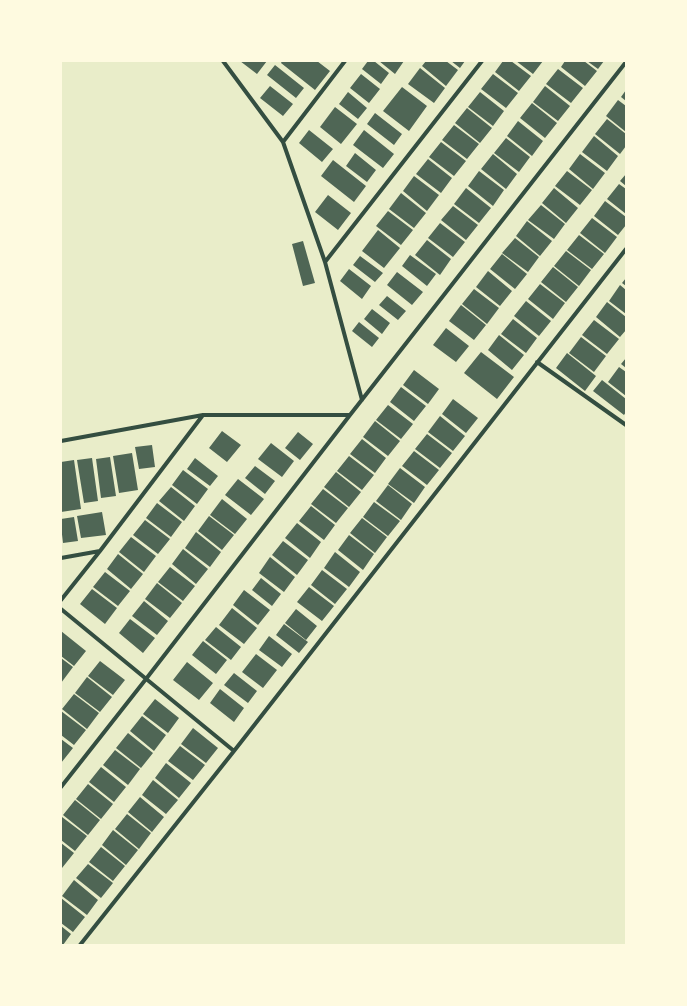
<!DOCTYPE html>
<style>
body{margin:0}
#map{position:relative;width:687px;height:1006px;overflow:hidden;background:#e9edc9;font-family:Karla,sans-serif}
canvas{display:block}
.frame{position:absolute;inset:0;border:62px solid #fefae0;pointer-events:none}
</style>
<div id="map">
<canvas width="687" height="1006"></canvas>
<div class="frame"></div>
</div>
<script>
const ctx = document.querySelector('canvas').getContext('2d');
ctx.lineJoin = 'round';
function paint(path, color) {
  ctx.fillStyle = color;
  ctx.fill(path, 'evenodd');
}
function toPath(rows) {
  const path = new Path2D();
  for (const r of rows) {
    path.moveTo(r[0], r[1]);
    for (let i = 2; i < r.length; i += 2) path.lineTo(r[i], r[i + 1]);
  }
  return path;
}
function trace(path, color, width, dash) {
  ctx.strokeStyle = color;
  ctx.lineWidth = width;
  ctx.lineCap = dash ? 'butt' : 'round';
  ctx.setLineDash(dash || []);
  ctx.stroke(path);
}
paint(toPath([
 [240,61,267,61,257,74],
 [282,61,317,61,330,71,315,90,281,63],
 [368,61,374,61,389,73,381,84,362,69],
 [379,61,404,61,395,74],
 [426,61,446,61,458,70,446,86,422,66],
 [451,61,465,61,460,68],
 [503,61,511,61,531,76,519,91,495,72],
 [516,61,543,61,533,74],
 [565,61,584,61,597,71,585,86,561,67],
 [587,61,604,61,598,69],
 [275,65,304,88,296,98,267,75],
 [420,68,445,88,434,103,408,84],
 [558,69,583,88,571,103,546,84],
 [361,74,380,89,369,103,350,88],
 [493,74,518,93,506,108,481,89],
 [270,86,293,104,283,116,260,98],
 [545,86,570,106,558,121,533,102],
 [402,87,427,106,409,131,383,111],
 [626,90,626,101,621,97],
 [348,92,367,108,358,119,339,104],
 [480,92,504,111,493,126,468,107],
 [618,100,626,106,626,132,606,116],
 [532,103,557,123,545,138,520,118],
 [335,107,357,124,341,144,320,127],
 [467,108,492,128,480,143,455,123],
 [375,113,402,134,394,145,367,124],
 [607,119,626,134,626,146,620,154,595,134],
 [518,121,543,141,532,156,507,136],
 [454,125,479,144,467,159,442,140],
 [309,130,333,149,322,162,299,143],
 [364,130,394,154,383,168,353,145],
 [594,136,618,156,607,171,582,152],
 [506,138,530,157,519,172,494,153],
 [441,142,466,161,454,176,429,157],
 [355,153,376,170,367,182,346,166],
 [493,154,517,174,506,189,481,169],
 [580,154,605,173,593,189,569,169],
 [428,159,452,178,441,193,416,174],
 [333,160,366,186,354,202,321,176],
 [479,171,504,190,493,206,468,186],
 [567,171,592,190,580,205,555,186],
 [626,174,626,186,620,181],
 [414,176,439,195,427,211,403,191],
 [619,184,626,189,626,214,607,199],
 [466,188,491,208,479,223,454,204],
 [554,188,578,208,566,223,542,203],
 [401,193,426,213,414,228,389,209],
 [328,195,351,213,338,230,315,212],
 [605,201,626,217,626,225,618,235,594,216],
 [541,205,565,224,554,239,528,220],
 [453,206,478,225,466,240,441,220],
 [388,211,413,230,401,245,376,226],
 [592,218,617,237,605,253,580,233],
 [527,221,552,241,540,256,516,236],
 [440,223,465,242,453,257,428,238],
 [378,230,400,248,384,268,362,251],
 [579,235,604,254,592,269,567,250],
 [515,238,539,257,528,272,502,253],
 [427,240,451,259,440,275,415,255],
 [303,241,315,283,303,286,292,244],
 [566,251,591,270,579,286,554,266],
 [502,254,527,274,515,289,490,269],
 [410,255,436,274,427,286,402,266],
 [360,256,383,273,375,282,353,265],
 [553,267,578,287,566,302,541,282],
 [349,269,371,286,362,299,340,281],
 [488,271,512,291,500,306,476,287],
 [397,272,423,292,412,305,387,285],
 [626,278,626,286,622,283],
 [540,284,565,303,553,319,528,299],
 [620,285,626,290,626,314,609,301],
 [474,289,499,308,487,324,462,304],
 [387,296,406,311,398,320,379,305],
 [526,301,551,321,539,336,514,316],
 [607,302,626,317,626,330,620,337,596,317],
 [461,305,486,325,474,340,449,321],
 [372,309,390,323,382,334,364,319],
 [513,319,537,338,526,353,501,334],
 [594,320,619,339,607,354,582,335],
 [359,322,379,338,372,347,352,331],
 [446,328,469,346,456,362,433,345],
 [499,335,524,355,512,370,488,350],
 [581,337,606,356,594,372,569,353],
 [481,352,514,377,497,399,464,373],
 [567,353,596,376,585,391,556,368],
 [626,358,626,368,621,364],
 [619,367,626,372,626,396,608,382],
 [414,370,439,389,428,404,403,385],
 [602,380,626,399,626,412,624,415,593,391],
 [401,387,426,406,414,421,390,402],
 [453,399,478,418,466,433,442,414],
 [388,405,413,424,401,439,376,420],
 [440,416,465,436,453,451,428,432],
 [375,421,400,441,388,456,363,437],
 [222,431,241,445,227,462,209,448],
 [298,432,313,444,300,460,285,448],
 [427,434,452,453,440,468,415,449],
 [362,439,386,458,375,473,350,454],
 [271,443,294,461,282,477,258,459],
 [152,445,155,467,139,469,135,447],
 [414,451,439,470,427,485,402,466],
 [132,453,138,490,119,493,113,456],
 [349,456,374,475,362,490,337,471],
 [110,457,116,496,101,498,96,459],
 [92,458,98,501,84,503,77,460],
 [195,458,218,476,210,486,187,469],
 [74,460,81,509,61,512,61,462],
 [255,466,275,481,265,494,245,478],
 [400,468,425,487,414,503,388,484],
 [183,470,208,489,197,504,172,485],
 [336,472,361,492,349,507,324,487],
 [238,479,264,499,251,515,225,495],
 [388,485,412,504,401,520,376,501],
 [171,487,195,506,184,521,159,501],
 [323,489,348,508,336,523,311,504],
 [222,499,247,519,235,534,210,515],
 [374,502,400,521,388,536,363,517],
 [157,503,182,522,171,537,146,518],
 [311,506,335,525,324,540,299,521],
 [102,512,106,535,81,538,77,516],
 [209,516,234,535,222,550,198,531],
 [74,517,78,541,63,543,61,526,61,519],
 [362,518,387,537,375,553,350,533],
 [145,520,170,539,158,554,133,535],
 [297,523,321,542,310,558,285,538],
 [196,532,221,552,210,567,185,548],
 [349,535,374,554,363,570,338,550],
 [131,537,156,556,144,572,119,552],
 [283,541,308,560,297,575,272,555],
 [183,549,208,569,196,584,172,564],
 [335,552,360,572,349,587,324,568],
 [118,554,143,574,131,589,107,569],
 [270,557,295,577,284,592,259,573],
 [170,567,195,586,183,601,158,582],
 [322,570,347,589,335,604,311,585],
 [105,572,130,591,118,606,93,587],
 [261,578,281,594,272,606,252,590],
 [157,583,182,603,170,618,145,599],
 [309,587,334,606,322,621,297,602],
 [92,589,117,608,105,624,80,604],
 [244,590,270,610,258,625,233,605],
 [144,601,168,621,157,635,132,616],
 [232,608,257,628,244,644,219,625],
 [296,609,317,626,306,640,285,623],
 [130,619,155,638,143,653,119,633],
 [284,624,308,642,299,653,276,635],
 [216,627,241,647,231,660,205,640],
 [61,631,86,651,74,666,61,656],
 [269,636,292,654,282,667,259,650],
 [203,641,227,660,216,674,192,655],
 [256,654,277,670,263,688,242,672],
 [61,658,73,667,61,683],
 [100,661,125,680,113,695,88,676],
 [187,662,213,683,199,700,173,680],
 [234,673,257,691,248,703,224,685],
 [87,677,112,697,100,712,75,693],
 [220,689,244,708,234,722,210,703],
 [74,694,99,713,87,729,62,709],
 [155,699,179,718,168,733,143,714],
 [61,711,86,730,74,745,61,735],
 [142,716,166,735,154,751,130,731],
 [193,728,218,748,206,763,181,744],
 [128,733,153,753,141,768,116,748],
 [61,739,73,748,61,763],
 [180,746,205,765,193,780,168,761],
 [115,750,140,769,128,785,103,765],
 [166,763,191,783,179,798,155,778],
 [101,767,126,787,114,802,89,782],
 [153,780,178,800,166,814,142,795],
 [88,784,113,804,101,819,76,799],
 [140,797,164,817,152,832,128,812],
 [75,800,100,820,88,835,63,815],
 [127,814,151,833,139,849,115,829],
 [62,817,87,836,75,851,61,840,61,818],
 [113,830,138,850,126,865,102,845],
 [61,843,74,853,62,868,61,867],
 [101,847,125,866,113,881,89,862],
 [88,864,113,883,101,898,76,878],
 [74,880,98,900,87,915,62,896],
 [61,898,85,917,73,932,61,923],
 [61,926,71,934,63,945,61,945]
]), '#4f6655');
trace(toPath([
 [223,61,283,142,325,262,362,400],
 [283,142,345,61],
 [325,262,482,61],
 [537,362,626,425],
 [61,441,203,415,350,415],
 [61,558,100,551],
 [61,600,100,551,203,415],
 [61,609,234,751],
 [61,787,146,679,350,415,626,62],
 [80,945,234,751,626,249]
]), '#344e41', 4);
</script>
